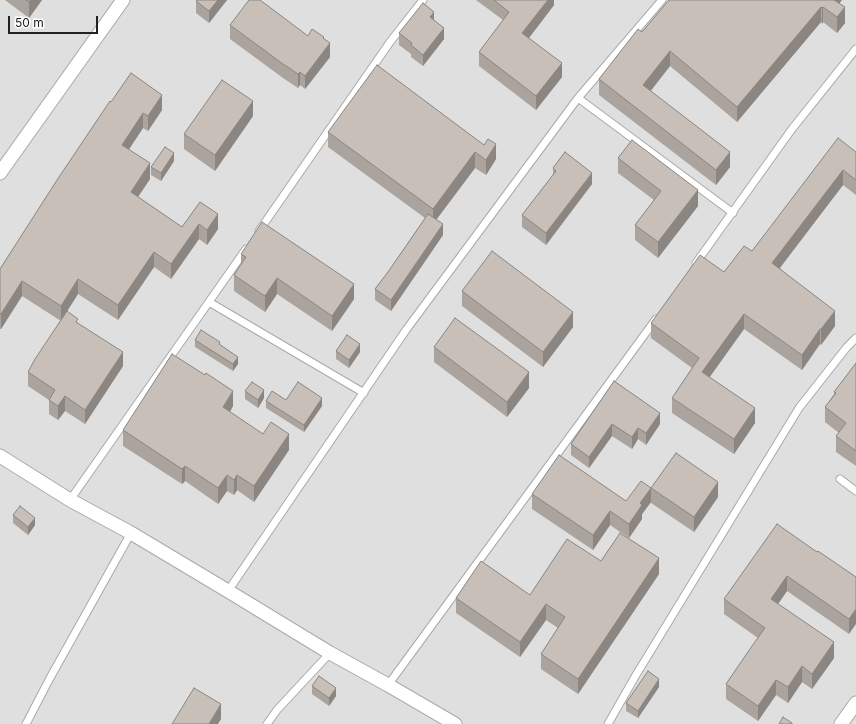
<!DOCTYPE html>
<style>
body{margin:0}
#map{position:relative;width:856px;height:724px;overflow:hidden;background:#f2efe9;font-family:Inter,sans-serif}
canvas{display:block}
.scale{position:absolute;left:8px;top:16px;width:90px;height:18px;box-sizing:border-box;border:2px solid #222;border-top:0;padding-left:5px;font-size:12px;line-height:14px;white-space:nowrap;color:#222;-webkit-text-stroke:3px #fff;paint-order:stroke}
</style>
<div id="map">
<canvas width="856" height="724"></canvas>
<div class="scale">50 m</div>
</div>
<script>
const ctx = document.querySelector('canvas').getContext('2d');
ctx.lineJoin = 'round';
function paint(path, color) {
  ctx.fillStyle = color;
  ctx.fill(path, 'evenodd');
}
function toPath(rows) {
  const path = new Path2D();
  for (const r of rows) {
    path.moveTo(r[0], r[1]);
    for (let i = 2; i < r.length; i += 2) path.lineTo(r[i], r[i + 1]);
  }
  return path;
}
function trace(path, color, width, dash) {
  ctx.strokeStyle = color;
  ctx.lineWidth = width;
  ctx.lineCap = dash ? 'butt' : 'round';
  ctx.setLineDash(dash || []);
  ctx.stroke(path);
}
paint(toPath([
 [0,0,856,0,856,724,0,724]
]), '#e0dfdf');
const lane = toPath([
 [578,98,733,213],
 [259,231,390,42,423,0],
 [696,263,792,129,856,49],
 [209,302,364,393],
 [840,479,856,491],
 [70,500,246,249],
 [228,591,406,330,578,98,662,0],
 [388,685,656,319],
 [26,724,50,678,131,533],
 [267,724,277,710,330,653],
 [608,724,636,675,799,408,847,347,856,338]
]);
const street = toPath([
 [0,173,123,0],
 [0,456,70,500,131,533,228,591,330,653,388,685,455,724],
 [841,724,856,703]
]);
trace(lane, '#a9a9a9', 9);
trace(street, '#a9a9a9', 15);
trace(lane, '#fff', 7);
trace(street, '#fff', 13);
paint(toPath([
 [5,0,42,0,29,18],
 [197,0,227,0,209,23,196,13,196,1],
 [476,0,554,0,554,5,529,38,562,77,536,110,479,66,479,52,503,20],
 [669,0,842,0,839,3,845,23,837,33,823,22,822,24,821,22,737,122,670,66,651,91,730,167,716,185,599,95,599,79,642,32],
 [434,20,444,39,423,66,411,57,411,54,399,45,399,33],
 [230,25,308,36,324,39,330,57,305,89,300,85,298,88,283,78,230,39],
 [111,102,162,110,148,131,143,128,129,149,150,179,138,197,182,227,200,202,218,229,207,245,199,239,171,279,154,267,118,320,78,294,67,311,78,323,123,366,85,424,65,411,58,420,49,414,49,400,28,386,28,372,61,321,22,296,1,329,0,329,0,269],
 [253,116,215,171,184,149,184,134],
 [328,132,484,145,496,159,486,175,475,168,436,220,443,235,391,311,375,300,375,289,388,272,425,218,328,147],
 [856,152,856,195,843,185,780,268,835,326,821,345,820,344,802,370,744,329,709,377,755,423,734,454,672,413,672,398,692,368,651,338,651,323,724,272,752,251],
 [618,158,698,206,658,258,635,240,635,225,654,200,618,173],
 [174,161,161,181,151,175,151,167],
 [553,168,592,184,546,245,522,227,522,215,553,175],
 [241,254,354,299,332,331,277,294,265,312,234,291,234,275,241,265],
 [462,291,573,327,543,367,462,306],
 [195,340,220,345,238,364,233,371,195,347],
 [434,347,529,388,507,417,434,362],
 [336,351,360,352,349,368,336,359],
 [856,363,856,466,836,452,836,436,839,433,825,422,825,407,834,394,834,392],
 [614,381,660,424,646,445,638,439,632,449,612,436,589,468,571,455,571,444],
 [245,391,264,398,258,408,245,399],
 [286,400,322,406,304,432,266,408,266,401],
 [233,406,230,412,263,434,289,450,254,502,237,490,234,495,227,491,218,504,185,481,182,484,123,446,123,430],
 [651,488,718,497,694,532,651,503],
 [532,494,626,501,651,502,642,514,642,519,629,538,610,525,593,550,532,509],
 [13,515,35,525,28,535,13,523],
 [817,552,856,577,849,634,787,591,778,604,834,658,812,689,802,682,788,703,776,695,758,721,726,699,726,684,758,638,724,614,724,599],
 [601,561,659,574,578,694,541,669,541,654,558,628,546,620,520,657,456,613,456,598,530,595],
 [312,686,336,696,329,706,312,694],
 [659,687,638,718,626,711,626,703]
]), '#aba49e');
paint(toPath([
 [31,0,42,0,29,18,29,2],
 [218,0,227,0,209,23,209,11],
 [548,0,554,0,554,5,522,47,522,33],
 [831,0,842,0,831,13],
 [821,7,821,22,737,122,737,107],
 [823,7,823,22,822,24,822,8],
 [845,7,845,23,837,33,837,17],
 [434,12,434,24,430,17],
 [444,28,444,39,423,66,423,55],
 [330,43,330,57,305,89,305,76],
 [670,51,670,66,643,100,643,85],
 [562,63,562,77,536,110,536,96],
 [300,72,300,85,298,88,298,74],
 [162,95,162,110,148,131,148,116],
 [253,101,253,116,215,171,215,155],
 [143,113,143,128,122,160,122,145],
 [496,144,496,159,486,175,486,160],
 [475,152,475,168,433,224,433,209],
 [730,152,730,167,716,185,716,170],
 [174,153,174,161,161,181,161,173],
 [150,163,150,179,131,207,131,192],
 [843,170,843,185,772,278,772,263],
 [592,173,592,184,546,245,546,233],
 [698,190,698,206,658,258,658,242],
 [218,214,218,229,207,245,207,230],
 [199,224,199,239,171,279,171,264],
 [443,224,443,235,391,311,391,300],
 [154,252,154,267,118,320,118,305],
 [277,278,277,294,265,312,265,296],
 [78,279,78,294,61,321,61,306],
 [22,281,22,296,1,329,1,314],
 [354,284,354,299,332,331,332,316],
 [835,311,835,326,821,345,821,329],
 [573,312,573,327,543,367,543,352],
 [744,314,744,329,702,388,702,372],
 [820,329,820,344,802,370,802,355],
 [360,344,360,352,349,368,349,360],
 [123,352,123,366,85,424,85,410],
 [238,357,238,364,233,371,233,364],
 [529,372,529,388,507,417,507,402],
 [264,390,264,398,258,408,258,400],
 [233,391,233,406,223,423,223,407],
 [65,396,65,411,58,420,58,406],
 [322,398,322,406,304,432,304,425],
 [755,408,755,423,734,454,734,439],
 [660,413,660,424,646,445,646,433],
 [612,424,612,436,589,468,589,457],
 [638,428,638,439,632,449,632,437],
 [289,434,289,450,254,502,254,486],
 [185,466,185,481,182,484,182,469],
 [227,475,227,491,218,504,218,488],
 [237,475,237,490,234,495,234,480],
 [718,482,718,497,694,532,694,517],
 [651,488,651,502,642,514,642,519,629,538,629,524,640,503],
 [610,511,610,525,593,550,593,535],
 [35,518,35,525,28,535,28,527],
 [659,558,659,574,578,694,578,679],
 [787,576,787,591,771,614,771,599],
 [546,604,546,620,520,657,520,642],
 [856,609,856,624,849,634,849,619],
 [834,642,834,658,812,689,812,674],
 [802,666,802,682,788,703,788,687],
 [659,679,659,687,638,718,638,711],
 [776,680,776,695,758,721,758,706],
 [336,688,336,696,329,706,329,698],
 [221,704,221,719,218,724,209,724]
]), '#8b8681');
const building = toPath([
 [26,0,31,0,29,2,26,0],
 [197,0,218,0,209,11,196,1,197,0],
 [249,0,260,0,308,36,312,29,324,37,323,38,330,43,305,76,300,72,298,74,283,64,230,25,249,0],
 [494,0,548,0,522,33,562,63,536,96,479,52,509,12,494,0],
 [669,0,834,0,845,7,837,17,823,7,822,8,821,7,737,107,670,51,643,85,730,152,716,170,599,79,638,29,642,32,669,0],
 [423,3,434,12,430,17,444,28,423,55,411,45,412,43,399,33,423,3],
 [377,65,484,145,488,139,496,144,486,160,475,152,433,209,328,132,377,65],
 [131,73,162,95,148,116,143,113,122,145,150,163,131,192,182,227,200,202,218,214,207,230,199,224,171,264,154,252,118,305,78,279,61,306,22,281,1,314,0,314,0,269,57,180,110,101,111,102,131,73],
 [222,80,253,101,215,155,184,134,222,80],
 [838,138,856,152,856,180,843,170,772,263,835,311,821,329,820,329,802,355,744,314,702,372,755,408,734,439,672,398,699,358,651,323,700,255,724,272,744,246,752,251,838,138],
 [632,140,698,190,658,242,635,225,661,191,618,158,632,140],
 [165,147,174,153,161,173,151,167,165,147],
 [565,152,592,173,546,233,522,215,556,171,553,168,565,152],
 [428,214,443,224,391,300,375,289,388,272,428,214],
 [262,222,354,284,332,316,277,278,265,296,234,275,246,257,241,254,262,222],
 [492,251,573,312,543,352,462,291,492,251],
 [67,311,78,319,76,322,123,352,85,410,65,396,58,406,49,400,55,390,28,372,35,359,67,311],
 [455,318,529,372,507,402,434,347,455,318],
 [201,330,220,342,219,344,238,357,233,364,195,340,201,330],
 [347,335,360,344,349,360,336,351,347,335],
 [172,354,205,375,206,373,233,391,223,407,263,434,271,422,289,434,254,486,237,475,234,480,227,475,218,488,185,466,182,469,123,430,172,354],
 [856,363,856,451,836,436,846,423,825,407,836,393,834,392,856,363],
 [614,381,660,413,646,433,638,428,632,437,612,424,589,457,571,444,614,381],
 [252,382,264,390,258,400,245,391,252,382],
 [298,382,322,398,304,425,266,401,272,391,286,400,298,382],
 [676,453,718,482,694,517,651,488,676,453],
 [559,455,626,501,641,481,651,488,640,503,642,505,629,524,610,511,593,535,532,494,559,455],
 [20,506,35,518,28,527,13,515,20,506],
 [777,524,817,552,818,551,856,577,856,609,849,619,787,576,771,599,834,642,812,674,802,666,788,687,776,680,758,706,726,684,752,646,765,628,724,599,777,524],
 [620,533,659,558,578,679,541,654,565,617,546,604,520,642,456,598,481,561,530,595,567,539,601,561,620,533],
 [648,671,659,679,638,711,626,703,648,671],
 [319,676,336,688,329,698,312,686,319,676],
 [194,688,221,704,209,724,172,724,194,688],
 [783,717,792,723,792,724,779,724,783,717]
]);
paint(building, '#c7bfb8');
trace(building, '#8b8681', 1);
</script>
